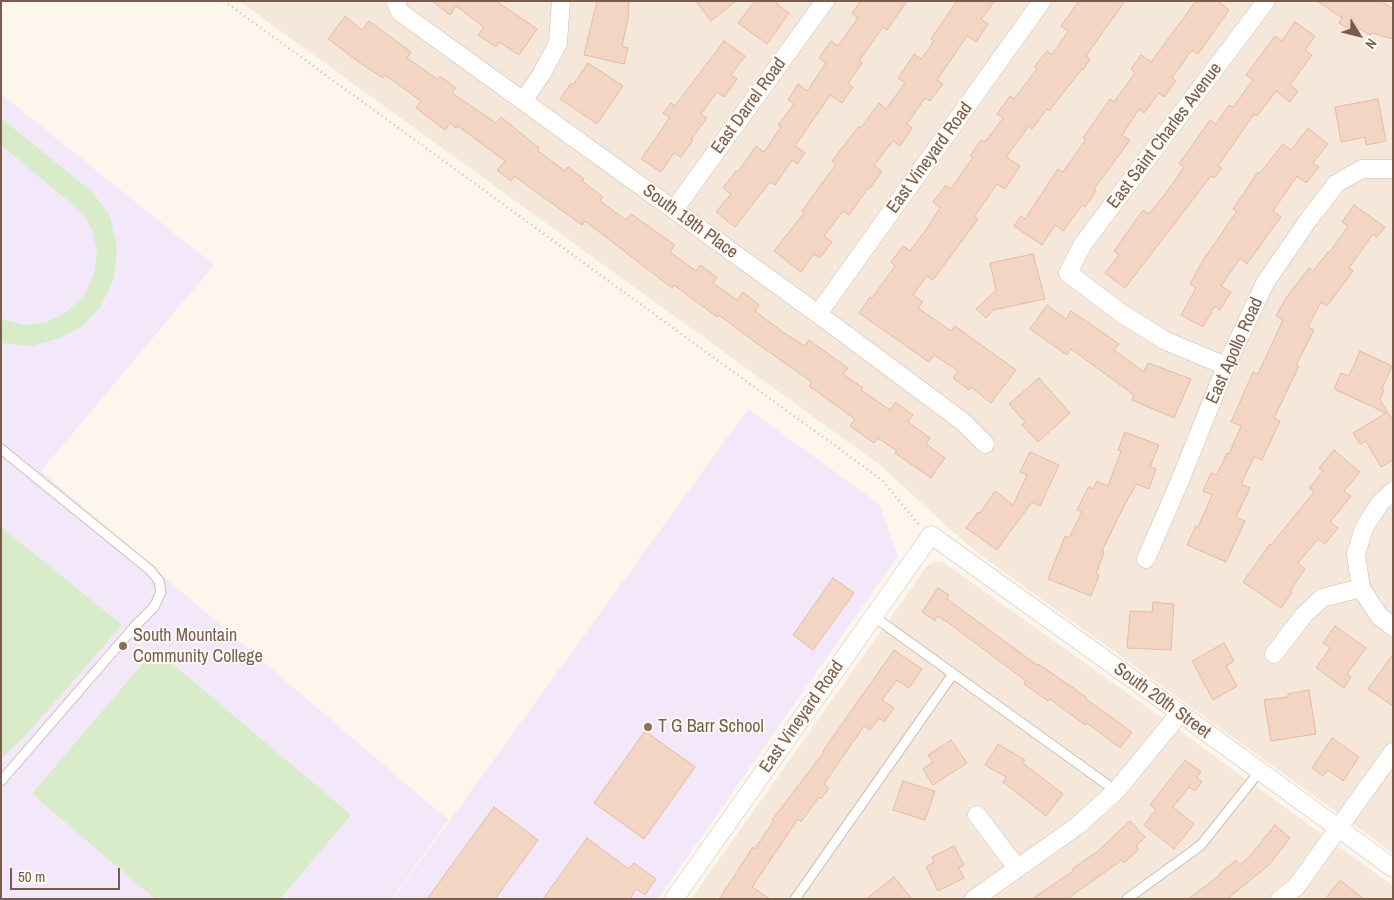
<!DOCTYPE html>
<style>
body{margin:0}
#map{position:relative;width:1394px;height:900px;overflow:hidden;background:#fdf6ec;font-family:"Archivo Narrow",sans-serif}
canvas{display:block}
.frame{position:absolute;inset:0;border:2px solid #7a5c4d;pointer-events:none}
.north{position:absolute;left:1334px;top:10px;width:50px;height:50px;-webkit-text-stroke:4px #fffaf3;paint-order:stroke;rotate:126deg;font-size:14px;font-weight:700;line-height:20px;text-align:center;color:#7a5c4d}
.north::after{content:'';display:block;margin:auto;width:18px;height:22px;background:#7a5c4d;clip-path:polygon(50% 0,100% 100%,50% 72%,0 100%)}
.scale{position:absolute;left:10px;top:868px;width:110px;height:22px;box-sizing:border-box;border:2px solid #7a5c4d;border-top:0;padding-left:6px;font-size:15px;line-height:18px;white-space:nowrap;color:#7a5c4d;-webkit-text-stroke:4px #fffaf3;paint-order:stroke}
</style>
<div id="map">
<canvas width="1394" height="900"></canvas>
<div class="frame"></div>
<div class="north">N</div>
<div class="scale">50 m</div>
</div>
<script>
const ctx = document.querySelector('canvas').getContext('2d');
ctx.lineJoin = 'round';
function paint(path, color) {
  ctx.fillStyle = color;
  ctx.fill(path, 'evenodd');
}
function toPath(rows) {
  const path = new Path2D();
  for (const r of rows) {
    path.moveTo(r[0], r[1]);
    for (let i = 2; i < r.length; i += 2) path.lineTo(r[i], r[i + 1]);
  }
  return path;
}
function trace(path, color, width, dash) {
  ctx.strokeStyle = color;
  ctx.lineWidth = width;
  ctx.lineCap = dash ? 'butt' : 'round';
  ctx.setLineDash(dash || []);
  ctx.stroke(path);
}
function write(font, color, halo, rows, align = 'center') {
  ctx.font = font + ' "Archivo Narrow",sans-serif';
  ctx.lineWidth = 4;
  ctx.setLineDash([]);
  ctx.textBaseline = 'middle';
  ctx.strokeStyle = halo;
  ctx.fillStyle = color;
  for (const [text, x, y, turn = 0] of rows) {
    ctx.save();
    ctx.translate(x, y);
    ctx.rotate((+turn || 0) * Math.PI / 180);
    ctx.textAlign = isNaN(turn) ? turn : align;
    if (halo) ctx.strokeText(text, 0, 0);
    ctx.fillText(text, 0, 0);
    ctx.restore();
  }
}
paint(toPath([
 [239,1,1393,1,1393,853,986,559,953,532,880,465],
 [936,561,943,562,1154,712,1393,886,1393,899,691,899,927,566]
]), '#f5e8da');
paint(toPath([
 [1,94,214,265,41,471,448,820,392,899,1,899],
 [748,409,879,504,898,556,658,899,393,899]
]), '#f3e8fa');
paint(toPath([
 [1,118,92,192,109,214,117,247,114,278,101,306,81,327,58,339,31,346,1,343,1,319,25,325,47,322,66,312,84,296,94,273,97,253,93,232,84,214,1,145],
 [1,527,122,625,25,736,1,759],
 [155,649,351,815,280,899,155,899,32,794]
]), '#d8ecc9');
const building = toPath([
 [432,1,496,1,537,29,519,55,499,42,496,47,478,35,484,27,456,6,450,15,432,1],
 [597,1,629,1,628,19,622,46,628,48,624,64,584,55,597,1],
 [696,1,736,1,711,21,696,1],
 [755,1,777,1,777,4,789,13,767,44,738,23,755,1],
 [861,1,907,1,887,30,883,27,859,61,862,63,848,83,853,87,842,103,830,95,795,146,805,153,797,164,792,160,775,185,770,182,735,227,716,212,731,194,723,188,736,171,738,172,756,146,764,152,781,127,778,125,794,104,788,100,798,84,807,91,826,63,819,58,831,41,838,46,858,18,852,13,861,1],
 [957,1,995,1,981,19,988,24,976,42,967,36,937,80,943,84,930,101,925,98,907,124,912,128,900,146,893,141,874,165,882,172,869,189,868,188,849,215,843,211,824,236,832,242,820,258,814,254,801,272,774,251,804,213,802,211,836,164,832,161,859,126,861,128,879,103,886,109,905,83,898,78,914,54,921,59,934,41,931,39,957,1],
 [1079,1,1125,1,1086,56,1090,59,1083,70,1082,69,1049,111,1047,109,1032,129,1029,126,1006,157,1020,166,1005,189,997,184,975,216,978,219,933,280,927,276,913,295,923,302,918,308,951,331,955,326,1016,370,991,403,971,387,969,390,953,378,958,371,934,355,929,362,859,313,870,297,872,298,895,266,891,262,903,246,910,251,928,227,940,208,933,202,946,185,951,189,973,157,970,156,981,140,985,142,1003,118,997,114,1010,96,1014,99,1037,69,1034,67,1047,51,1052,55,1068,31,1061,26,1079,1],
 [1196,1,1218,1,1229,10,1198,54,1192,50,1172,78,1176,81,1164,97,1159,93,1144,113,1139,109,1122,135,1130,140,1094,189,1096,191,1085,207,1082,205,1063,231,1055,225,1042,245,1014,226,1021,216,1025,219,1058,169,1063,172,1086,139,1083,138,1110,99,1114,102,1135,73,1131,69,1141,55,1151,62,1196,1],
 [1317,1,1381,1,1393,9,1393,39,1372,33,1370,35,1360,29,1357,34,1339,23,1342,18,1317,1],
 [345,16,362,30,369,21,411,52,407,58,437,79,440,76,456,88,452,93,496,123,501,117,539,148,537,150,565,171,568,167,584,179,582,181,603,197,600,201,626,220,631,214,675,245,670,252,696,271,700,265,717,277,713,283,737,300,743,292,759,305,755,311,784,333,805,346,809,340,848,368,843,374,863,388,861,390,890,410,895,402,913,415,908,422,930,438,926,444,945,458,931,478,895,453,897,451,878,438,874,443,850,426,855,419,809,386,812,382,759,345,719,315,717,317,674,285,672,288,585,221,582,225,514,176,511,181,497,170,505,161,458,126,456,128,450,123,445,130,416,108,421,101,385,75,383,78,363,65,328,39,345,16],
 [1295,22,1315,36,1305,50,1312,55,1290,85,1298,91,1290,102,1276,91,1257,116,1254,114,1218,166,1222,168,1214,178,1211,176,1125,288,1105,273,1119,255,1114,251,1143,210,1149,214,1166,193,1184,167,1179,164,1210,120,1216,124,1229,105,1233,107,1253,80,1246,75,1275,36,1282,41,1295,22],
 [724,41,745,56,731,75,737,79,724,97,717,92,701,114,707,118,691,139,693,140,681,157,674,153,661,172,641,159,670,117,663,113,671,103,675,106,724,41],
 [588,63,623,86,597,124,560,99,571,83,573,85,588,63],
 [1378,99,1386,141,1366,145,1365,137,1341,142,1335,107,1378,99],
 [1308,128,1328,144,1313,163,1319,167,1306,183,1297,176,1273,211,1281,217,1269,233,1247,264,1240,258,1221,286,1231,292,1220,310,1215,306,1203,327,1181,315,1196,288,1190,284,1203,260,1237,211,1233,209,1258,172,1260,173,1283,144,1291,150,1308,128],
 [1354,205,1385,227,1377,237,1373,234,1349,268,1353,271,1327,306,1321,302,1308,327,1314,330,1296,365,1299,366,1274,418,1280,421,1262,460,1254,457,1241,484,1250,488,1236,517,1245,521,1226,562,1187,545,1196,526,1198,527,1212,495,1203,491,1211,473,1217,475,1227,453,1229,454,1241,426,1231,422,1253,372,1258,374,1283,320,1276,316,1286,298,1309,268,1313,271,1328,252,1329,253,1348,226,1342,222,1354,205],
 [1033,254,1045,299,993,310,986,318,976,309,996,290,990,263,1033,254],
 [1047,305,1066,319,1071,311,1102,332,1119,344,1114,350,1144,372,1148,363,1191,379,1174,418,1132,400,1134,395,1071,349,1067,355,1030,329,1047,305],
 [1360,351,1392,366,1382,389,1384,390,1380,400,1393,421,1393,460,1381,467,1366,441,1360,444,1353,433,1386,413,1334,389,1341,373,1349,376,1360,351],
 [1039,378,1070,413,1038,442,1022,425,1025,422,1009,404,1039,378],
 [1125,432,1159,445,1150,467,1156,469,1149,489,1136,484,1120,514,1102,551,1104,552,1096,574,1099,575,1091,596,1048,579,1065,536,1069,538,1082,512,1077,510,1089,486,1093,489,1097,481,1108,486,1121,451,1118,450,1125,432],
 [1334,450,1360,472,1344,491,1351,496,1330,522,1338,528,1325,544,1318,539,1298,563,1305,569,1290,591,1292,592,1281,608,1243,582,1270,544,1271,545,1314,492,1309,488,1323,471,1319,468,1334,450],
 [1030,452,1059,465,1040,506,1032,502,997,550,966,528,978,512,980,513,995,491,1013,505,1027,475,1020,472,1030,452],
 [833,578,854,593,813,650,793,635,833,578],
 [938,588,949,595,947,599,1037,665,1038,664,1072,687,1087,698,1086,699,1132,732,1120,748,1087,723,1085,725,1050,699,1048,701,1024,684,1026,681,946,621,937,616,935,621,922,612,938,588],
 [1153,602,1174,604,1171,650,1127,648,1130,611,1152,612,1153,602],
 [1335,626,1366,648,1347,674,1351,677,1344,688,1316,668,1330,648,1323,643,1335,626],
 [1224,643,1234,661,1226,666,1237,686,1213,700,1192,661,1224,643],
 [894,650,922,669,909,688,897,680,882,700,894,708,884,722,879,718,870,730,864,726,824,784,829,788,821,799,819,797,801,822,798,819,752,887,770,899,719,899,753,847,755,849,768,829,774,821,772,820,824,752,823,751,894,650],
 [1393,654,1393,706,1368,689,1393,654],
 [1309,690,1316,734,1271,741,1264,700,1288,697,1288,694,1309,690],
 [645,731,695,767,644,839,594,803,645,731],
 [1332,738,1359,757,1343,781,1328,770,1323,776,1312,768,1332,738],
 [951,740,967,763,933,785,923,769,933,762,928,755,951,740],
 [998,744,1025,760,1023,763,1063,794,1046,816,1003,782,1006,777,985,765,998,744],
 [1185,760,1201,772,1197,777,1202,782,1195,791,1189,787,1173,807,1194,824,1174,849,1144,825,1156,810,1150,805,1185,760],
 [903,781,935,791,925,820,893,810,903,781],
 [494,807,538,840,495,899,427,899,494,807],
 [1130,821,1145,837,1136,846,1139,849,1124,863,1122,860,1067,899,1032,899,1073,871,1072,869,1098,851,1130,821],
 [1275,825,1290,838,1269,865,1227,899,1188,899,1220,875,1219,874,1236,860,1240,865,1250,856,1275,825],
 [587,838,629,869,634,863,656,879,645,895,636,889,630,899,543,899,587,838],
 [954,846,964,865,959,868,964,878,938,891,926,867,934,862,932,857,954,846],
 [894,877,912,899,866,899,894,877],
 [1340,880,1364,899,1325,899,1340,880]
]);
paint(building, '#f3d5c3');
trace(building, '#e6bba3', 1);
const service = toPath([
 [1,449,150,570,159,581,161,592,154,607,135,626,1,781],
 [873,616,1116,791],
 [795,899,953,674],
 [1127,899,1201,845,1259,772]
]);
const minor = toPath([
 [395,1,400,12,818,314,962,421,985,444],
 [523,101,541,75,558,43,561,1],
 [674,210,825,1],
 [818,314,1042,1],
 [1226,366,1166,341,1121,313,1068,273,1083,244,1266,1],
 [1393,491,1380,503,1364,528,1356,554,1361,588,1379,616,1393,627],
 [1146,559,1179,483,1226,366,1265,283,1309,219,1337,183,1362,169,1393,169],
 [1274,654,1304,615,1322,598,1361,588],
 [977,815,1017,868],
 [674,899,931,535,1180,713,1393,868],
 [974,899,1077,826,1116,791,1180,713],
 [1280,899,1296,887,1393,752]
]);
trace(service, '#d1beb0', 11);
trace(minor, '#d1beb0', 19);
trace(toPath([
 [224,1,882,480,920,526]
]), '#d9b8a5', 2.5, [1, 4]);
trace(service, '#fff', 9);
trace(minor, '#fff', 18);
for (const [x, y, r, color] of [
 [123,646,5,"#8d6e63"],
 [648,727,5,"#8d6e63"]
]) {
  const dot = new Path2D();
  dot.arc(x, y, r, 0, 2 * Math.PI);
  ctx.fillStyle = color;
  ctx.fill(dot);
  trace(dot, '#fffaf3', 2);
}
write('18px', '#7a5c4d', '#fffaf3', [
 ["East Darrel Road",749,106,-54],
 ["East Saint Charles Avenue",1165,136,-53],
 ["East Vineyard Road",930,158,-54],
 ["South 19th Place",690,222,36],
 ["East Apollo Road",1235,351,-66],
 ["South 20th Street",1162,701,36],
 ["East Vineyard Road",802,717,-55]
]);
write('18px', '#785e54', '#fffaf3', [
 ["South Mountain",133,636],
 ["Community College",133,657],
 ["T G Barr School",658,727]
], 'left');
</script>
